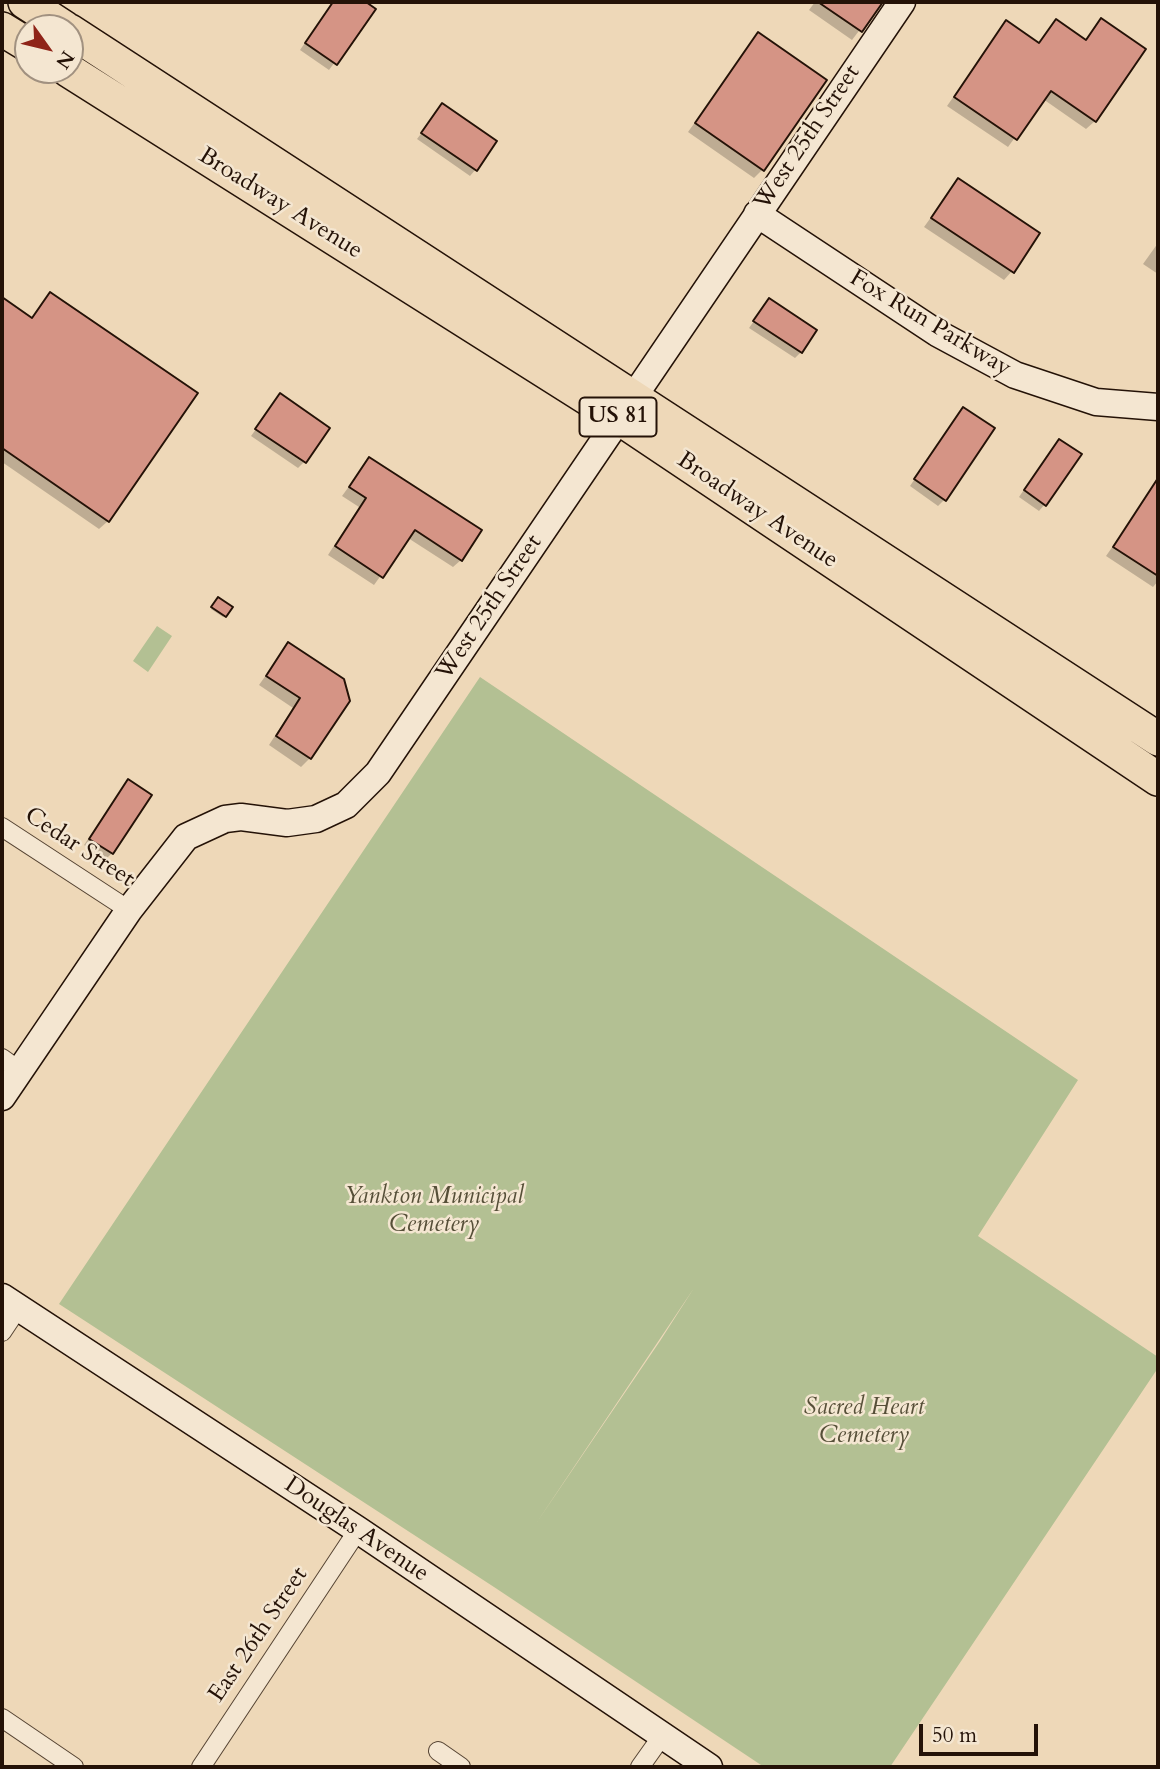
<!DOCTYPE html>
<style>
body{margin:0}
#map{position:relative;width:1160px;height:1769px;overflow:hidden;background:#eed8b8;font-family:Cardo,serif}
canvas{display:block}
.frame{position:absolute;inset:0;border:4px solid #241207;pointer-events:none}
.north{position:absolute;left:14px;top:14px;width:70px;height:70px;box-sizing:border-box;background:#f4e6d1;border:2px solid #a19180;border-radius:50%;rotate:124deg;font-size:19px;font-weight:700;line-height:28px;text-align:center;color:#241207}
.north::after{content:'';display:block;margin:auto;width:24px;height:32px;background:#8f2418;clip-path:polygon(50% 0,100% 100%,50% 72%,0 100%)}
.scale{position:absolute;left:919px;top:1724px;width:119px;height:32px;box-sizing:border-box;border:4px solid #241207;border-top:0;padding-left:9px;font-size:21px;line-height:24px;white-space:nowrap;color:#241207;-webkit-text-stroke:5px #f4e6d1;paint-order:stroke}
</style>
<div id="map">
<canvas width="1160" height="1769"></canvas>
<div class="frame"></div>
<div class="north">N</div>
<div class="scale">50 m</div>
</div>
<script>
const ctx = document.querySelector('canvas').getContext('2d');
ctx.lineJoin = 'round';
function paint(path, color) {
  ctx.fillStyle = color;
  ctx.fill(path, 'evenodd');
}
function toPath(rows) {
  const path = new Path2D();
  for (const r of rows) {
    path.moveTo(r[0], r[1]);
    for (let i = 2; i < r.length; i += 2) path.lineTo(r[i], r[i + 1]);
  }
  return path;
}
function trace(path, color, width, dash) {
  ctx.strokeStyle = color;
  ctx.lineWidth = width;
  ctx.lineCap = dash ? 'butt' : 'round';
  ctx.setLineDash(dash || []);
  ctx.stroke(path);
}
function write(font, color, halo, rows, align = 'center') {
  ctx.font = font + ' Cardo,serif';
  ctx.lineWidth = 5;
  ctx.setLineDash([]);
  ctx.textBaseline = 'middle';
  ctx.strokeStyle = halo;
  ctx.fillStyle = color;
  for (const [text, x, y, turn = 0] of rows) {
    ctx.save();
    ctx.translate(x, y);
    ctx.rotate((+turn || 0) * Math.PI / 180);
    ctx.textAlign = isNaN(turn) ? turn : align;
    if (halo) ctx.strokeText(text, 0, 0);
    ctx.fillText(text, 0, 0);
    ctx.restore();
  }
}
paint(toPath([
 [157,626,172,636,148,672,133,661],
 [480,677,1078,1080,978,1236,1158,1357,1158,1368,890,1767,764,1767,494,1587,59,1304],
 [694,1288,660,1341,535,1525]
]), '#b3c093');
paint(toPath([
 [333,2,363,2,374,9,329,70,300,50],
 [815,2,881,2,852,40,809,10],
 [1101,20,1095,121,1086,129,1043,99,1008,147,947,106,1006,22,1038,44,1056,21,1084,41],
 [758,34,762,170,754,178,688,132],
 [442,106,476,169,470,176,417,139],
 [958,180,1012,271,1004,280,924,227],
 [1158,243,1158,274,1143,264],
 [50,294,108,521,99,529,2,462,2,300,31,319],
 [769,300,801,352,795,358,749,328],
 [280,396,304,462,298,468,251,436],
 [957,416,944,500,938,506,910,486],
 [1053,447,1045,504,1039,511,1019,497],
 [369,459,461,560,453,567,408,538,374,585,328,555,359,507,342,496],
 [1157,483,1158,581,1153,587,1106,556],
 [218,599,230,607,223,617,211,609],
 [288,644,342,680,310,758,301,767,269,745,293,708,259,685],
 [123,788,112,853,106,859,84,845]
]), '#0003');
const building = toPath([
 [333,2,366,2,376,9,337,65,305,43,333,2],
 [818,2,883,2,862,32,818,2],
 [1101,18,1146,49,1096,122,1051,91,1017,140,954,97,1006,20,1039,43,1056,19,1086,40,1101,18],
 [758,32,827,80,764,171,695,123,758,32],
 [442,103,497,141,477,171,421,133,442,103],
 [958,178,1040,233,1014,273,931,218,958,178],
 [50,292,198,393,109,522,2,448,2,297,32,318,50,292],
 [769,298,817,330,802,353,753,321,769,298],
 [280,393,330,428,306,463,255,429,280,393],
 [963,407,995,428,946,501,914,479,963,407],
 [1059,439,1082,454,1046,506,1024,490,1059,439],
 [369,457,482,530,462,561,415,530,383,578,335,546,366,498,349,487,369,457],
 [1158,478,1158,576,1113,547,1158,478],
 [218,597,233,607,226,617,211,607,218,597],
 [288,642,344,679,350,701,311,759,276,736,300,698,266,676,288,642],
 [128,779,152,795,113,854,89,839,128,779]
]);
paint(building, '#d59485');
trace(building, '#241207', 2);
const street = toPath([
 [2,827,129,910],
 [2,1058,20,1071],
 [2,1332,18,1308],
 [2,1718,74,1767],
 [438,1751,461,1767],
 [201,1767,358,1530],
 [640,1767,662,1736]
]);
const secondary = toPath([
 [757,214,937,333,1015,375,1096,402,1158,407],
 [2,1097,129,910,186,837,225,819,241,817,287,823,316,819,346,805,378,773,902,2],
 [2,1297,358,1530,709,1767]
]);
const highway = toPath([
 [25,2,65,28],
 [2,29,28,45],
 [70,31,1158,739],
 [68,70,619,418,1158,779]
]);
trace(street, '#564433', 20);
trace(secondary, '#241207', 29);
trace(highway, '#241207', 36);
trace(street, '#f4e6d1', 18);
trace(secondary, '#f4e6d1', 26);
trace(highway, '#eed8b8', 33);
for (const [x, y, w] of [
 [618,417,77]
]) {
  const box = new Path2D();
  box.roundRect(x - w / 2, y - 19.5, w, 39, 5);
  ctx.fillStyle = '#f4e6d1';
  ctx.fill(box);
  trace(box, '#241207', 2);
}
write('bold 23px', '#241207', null, [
 ["US 81",618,417]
]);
write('24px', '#241207', '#f4e6d1', [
 ["West 25th Street",808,138,-56],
 ["Broadway Avenue",280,204,32],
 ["Fox Run Parkway",930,324,31],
 ["Broadway Avenue",757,511,34],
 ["West 25th Street",490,608,-56],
 ["Cedar Street",79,848,33],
 ["Douglas Avenue",356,1530,34],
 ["East 26th Street",259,1635,-56]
]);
write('italic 24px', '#564f38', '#f4e6d1', [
 ["Yankton Municipal",434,1197],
 ["Cemetery",434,1225],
 ["Sacred Heart",864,1408],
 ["Cemetery",864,1436]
]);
</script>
